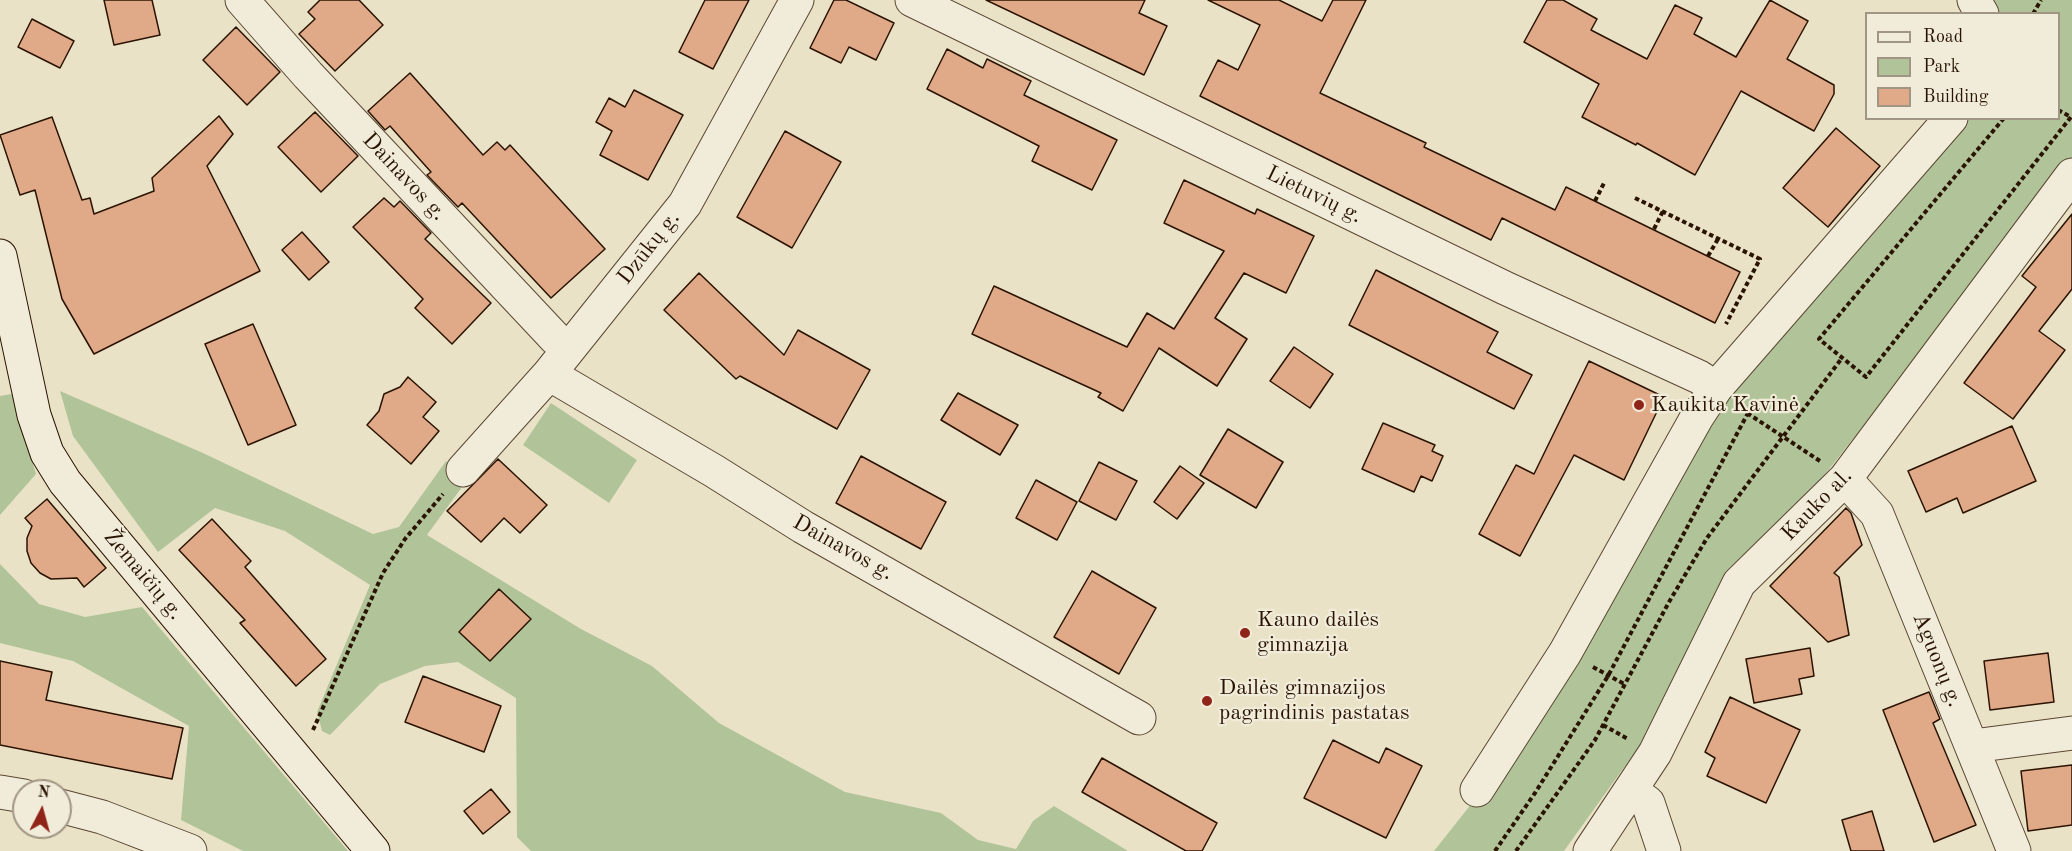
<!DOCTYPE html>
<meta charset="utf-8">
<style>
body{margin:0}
#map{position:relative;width:2072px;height:851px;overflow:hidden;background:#eae2c6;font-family:"Old Standard TT",serif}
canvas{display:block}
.legend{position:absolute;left:1865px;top:12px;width:195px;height:108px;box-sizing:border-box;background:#f1ecda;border:2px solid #a19583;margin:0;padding:8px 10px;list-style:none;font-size:18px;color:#2a1300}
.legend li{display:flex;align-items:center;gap:12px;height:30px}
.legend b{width:30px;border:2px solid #a19583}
.north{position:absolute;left:12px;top:779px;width:60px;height:60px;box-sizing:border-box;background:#f1ecda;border:2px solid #a19583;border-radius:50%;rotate:6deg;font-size:16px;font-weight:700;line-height:24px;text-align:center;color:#2a1300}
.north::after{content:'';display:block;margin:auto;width:21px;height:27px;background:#8f2418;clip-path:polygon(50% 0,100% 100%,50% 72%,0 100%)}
</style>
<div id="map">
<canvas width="2072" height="851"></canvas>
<ul class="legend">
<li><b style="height:8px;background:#f1ecda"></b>Road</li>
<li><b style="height:16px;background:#b1c499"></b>Park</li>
<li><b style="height:16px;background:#e0aa89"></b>Building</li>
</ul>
<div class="north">N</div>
</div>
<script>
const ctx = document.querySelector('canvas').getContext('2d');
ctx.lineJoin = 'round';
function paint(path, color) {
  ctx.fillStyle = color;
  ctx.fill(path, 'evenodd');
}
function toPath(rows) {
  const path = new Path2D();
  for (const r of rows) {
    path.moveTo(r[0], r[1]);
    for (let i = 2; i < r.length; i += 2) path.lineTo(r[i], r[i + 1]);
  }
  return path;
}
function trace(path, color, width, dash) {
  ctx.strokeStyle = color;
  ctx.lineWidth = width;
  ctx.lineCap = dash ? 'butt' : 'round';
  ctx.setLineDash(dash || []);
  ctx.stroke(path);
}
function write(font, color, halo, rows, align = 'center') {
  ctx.font = font + ' "Old Standard TT",serif';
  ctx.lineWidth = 4.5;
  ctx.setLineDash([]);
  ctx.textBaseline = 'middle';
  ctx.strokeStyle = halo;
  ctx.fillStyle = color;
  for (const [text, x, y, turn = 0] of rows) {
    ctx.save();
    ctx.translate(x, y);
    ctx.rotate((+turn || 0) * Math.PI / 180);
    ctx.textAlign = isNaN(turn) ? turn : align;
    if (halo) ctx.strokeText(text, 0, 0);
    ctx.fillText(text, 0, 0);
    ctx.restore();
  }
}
paint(toPath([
 [1994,0,2072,0,2072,160,1819,482,1726,571,1640,745,1564,851,1434,851,1533,726,1733,385,1966,119,2058,118,2058,14,1998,13],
 [60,391,203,453,373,534,399,527,446,461,470,476,427,535,581,629,652,666,719,723,845,792,941,813,978,840,1016,849,1033,821,1054,806,1128,851,531,851,517,837,516,698,458,662,425,666,380,684,330,735,322,731,317,712,370,585,285,531,215,508,158,552,73,436],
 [12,394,36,474,0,515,0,396],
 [551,403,637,460,609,503,523,445],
 [0,564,39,604,85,617,142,607,348,851,243,851,181,820,189,726,73,661,0,643]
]), '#b1c499');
const building = toPath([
 [104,0,152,0,160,35,114,45,104,0],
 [320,0,359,0,383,25,335,71,299,34,315,19,308,12,320,0],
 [705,0,749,0,713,69,679,52,705,0],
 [834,0,846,0,894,23,876,60,849,47,841,63,810,48,834,0],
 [986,0,1145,0,1139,13,1167,26,1144,75,986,0],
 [1208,0,1279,0,1322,21,1333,0,1366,0,1320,93,1426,143,1424,147,1555,210,1566,187,1740,272,1715,323,1502,218,1491,240,1200,96,1218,60,1238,70,1260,25,1208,0],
 [1547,0,1563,0,1597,19,1591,30,1647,59,1675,5,1702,18,1694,34,1736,57,1770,0,1808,21,1787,59,1834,85,1834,94,1814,131,1741,91,1695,175,1637,143,1636,145,1582,117,1599,84,1524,42,1547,0],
 [32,19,74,41,60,68,18,47,32,19],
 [236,27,280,72,247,105,203,60,236,27],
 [947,49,983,68,987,59,1031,81,1024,95,1117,140,1092,190,1032,161,1039,146,927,89,947,49],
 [410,73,483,155,497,142,505,150,510,145,605,249,551,298,462,203,458,207,427,175,431,172,390,126,385,130,368,111,410,73],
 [634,90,683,115,648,180,600,155,612,131,596,122,609,98,625,107,634,90],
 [315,112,358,156,321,192,278,147,315,112],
 [219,116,233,134,207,166,260,271,94,354,62,299,35,190,20,195,0,135,52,117,82,200,90,198,94,214,154,191,152,178,219,116],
 [1836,128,1880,166,1828,227,1783,188,1836,128],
 [785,131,841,162,792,248,737,217,785,131],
 [1184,180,1255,214,1257,209,1314,236,1286,293,1244,273,1215,318,1247,339,1217,386,1159,348,1123,411,1098,397,1101,393,972,334,994,286,1127,347,1147,313,1174,329,1224,251,1164,223,1184,180],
 [384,198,394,207,400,201,431,233,425,239,491,303,452,344,415,308,423,299,353,227,384,198],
 [2072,214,2072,289,2039,331,2065,350,2013,419,1964,383,2036,287,2022,276,2072,214],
 [302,232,329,262,309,280,282,250,302,232],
 [1376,270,1498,332,1487,352,1532,375,1514,409,1349,325,1376,270],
 [699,273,784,355,798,330,870,370,837,429,740,376,736,379,664,310,699,273],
 [253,324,296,425,248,445,205,344,253,324],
 [1294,347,1333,374,1310,408,1270,381,1294,347],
 [1589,361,1664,397,1624,480,1574,455,1520,556,1479,534,1516,465,1534,474,1589,361],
 [408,377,436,402,423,417,439,431,411,464,367,425,379,411,384,394,400,387,408,377],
 [958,393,1018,425,1000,455,941,420,958,393],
 [1383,423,1435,445,1432,451,1443,456,1432,481,1421,476,1414,492,1362,469,1383,423],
 [2012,426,2036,481,1963,513,1957,498,1926,512,1908,471,2012,426],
 [1228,429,1283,462,1256,508,1200,475,1228,429],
 [861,456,946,502,921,549,836,503,861,456],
 [498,459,547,505,520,533,504,518,481,542,447,511,498,459],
 [1099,462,1137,481,1116,520,1079,501,1099,462],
 [1180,466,1204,483,1177,519,1154,502,1180,466],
 [1036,480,1077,502,1057,540,1016,518,1036,480],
 [47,499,106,568,84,587,77,578,51,579,40,573,31,563,27,551,27,538,32,526,25,518,47,499],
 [1846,508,1851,513,1862,545,1834,573,1839,577,1849,635,1828,642,1770,586,1846,508],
 [212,519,251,561,245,567,326,659,296,686,240,623,245,620,179,550,212,519],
 [1092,571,1156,608,1119,674,1054,637,1092,571],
 [499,589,531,619,490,661,459,632,499,589],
 [1810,648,1814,676,1799,679,1802,694,1754,703,1746,659,1810,648],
 [2048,653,2054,702,1990,710,1984,661,2048,653],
 [0,661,52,672,46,700,183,728,172,779,0,745,0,661],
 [423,676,501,706,484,752,405,722,423,676],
 [1929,692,1940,719,1933,723,1976,825,1934,842,1883,710,1929,692],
 [1730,697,1800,730,1766,803,1707,776,1715,758,1705,752,1730,697],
 [1333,740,1379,763,1386,748,1422,766,1386,838,1304,798,1333,740],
 [1102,758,1217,823,1202,851,1186,851,1082,792,1102,758],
 [2072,765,2072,825,2028,831,2021,771,2072,765],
 [491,789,510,812,483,834,464,811,491,789],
 [1872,811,1884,851,1851,851,1842,820,1872,811]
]);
paint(building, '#e0aa89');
trace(building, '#2a1300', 1.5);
const street = toPath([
 [242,0,308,75,555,338,569,349],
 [912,0,1505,288,1699,377,1716,388],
 [1974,0,1982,14],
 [549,374,714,471,803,527,1139,718],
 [463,470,549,374,685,204,797,0],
 [1845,479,1877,514,2014,851],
 [1973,746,2072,733],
 [1477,790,1565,653,1697,417,1716,388,1951,118],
 [1632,791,1648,803,1664,851],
 [0,792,24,796],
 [60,806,102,817,190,851],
 [1590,851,1655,753,1739,583,1845,479,2072,175]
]);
const secondary = toPath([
 [0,256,34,415,47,453,65,482,373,851]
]);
trace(street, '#5a4732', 35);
trace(secondary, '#2a1300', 35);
trace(toPath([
 [2033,14,2041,0],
 [2058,110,2071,117],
 [2004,118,1819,339,1866,377,2071,117],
 [1635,198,1760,259,1726,324],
 [1595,201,1604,183],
 [1654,229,1663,211],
 [1708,256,1718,239],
 [1741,409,1820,461],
 [1593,667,1626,685],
 [1603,725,1628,739],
 [313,730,383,573,405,539,443,494],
 [1495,851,1535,793,1608,676,1748,413],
 [1516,851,1595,740,1669,602,1707,538,1842,358]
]), '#2a1300', 4, [4.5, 3]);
trace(street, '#f1ecda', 33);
trace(secondary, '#f1ecda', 33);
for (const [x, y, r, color] of [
 [1639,405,6,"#8f2418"],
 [1245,633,6,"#8f2418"],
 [1207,701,6,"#8f2418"]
]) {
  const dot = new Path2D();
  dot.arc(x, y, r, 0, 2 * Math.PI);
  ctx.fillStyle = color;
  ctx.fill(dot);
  trace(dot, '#f1ecda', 2);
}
write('22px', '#2a1300', '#f1ecda', [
 ["Dainavos g.",404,177,47],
 ["Lietuvių g.",1314,195,26],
 ["Dzūkų g.",649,248,-52],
 ["Kauko al.",1817,505,-46],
 ["Dainavos g.",843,548,29],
 ["Žemaičių g.",143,575,50],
 ["Aguonų g.",1937,660,68]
]);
write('22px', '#2a1300', '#f1ecda', [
 ["Kaukita Kavinė",1651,405],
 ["Kauno dailės",1257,620],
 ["gimnazija",1257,645],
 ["Dailės gimnazijos",1219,688],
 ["pagrindinis pastatas",1219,713]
], 'left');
</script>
